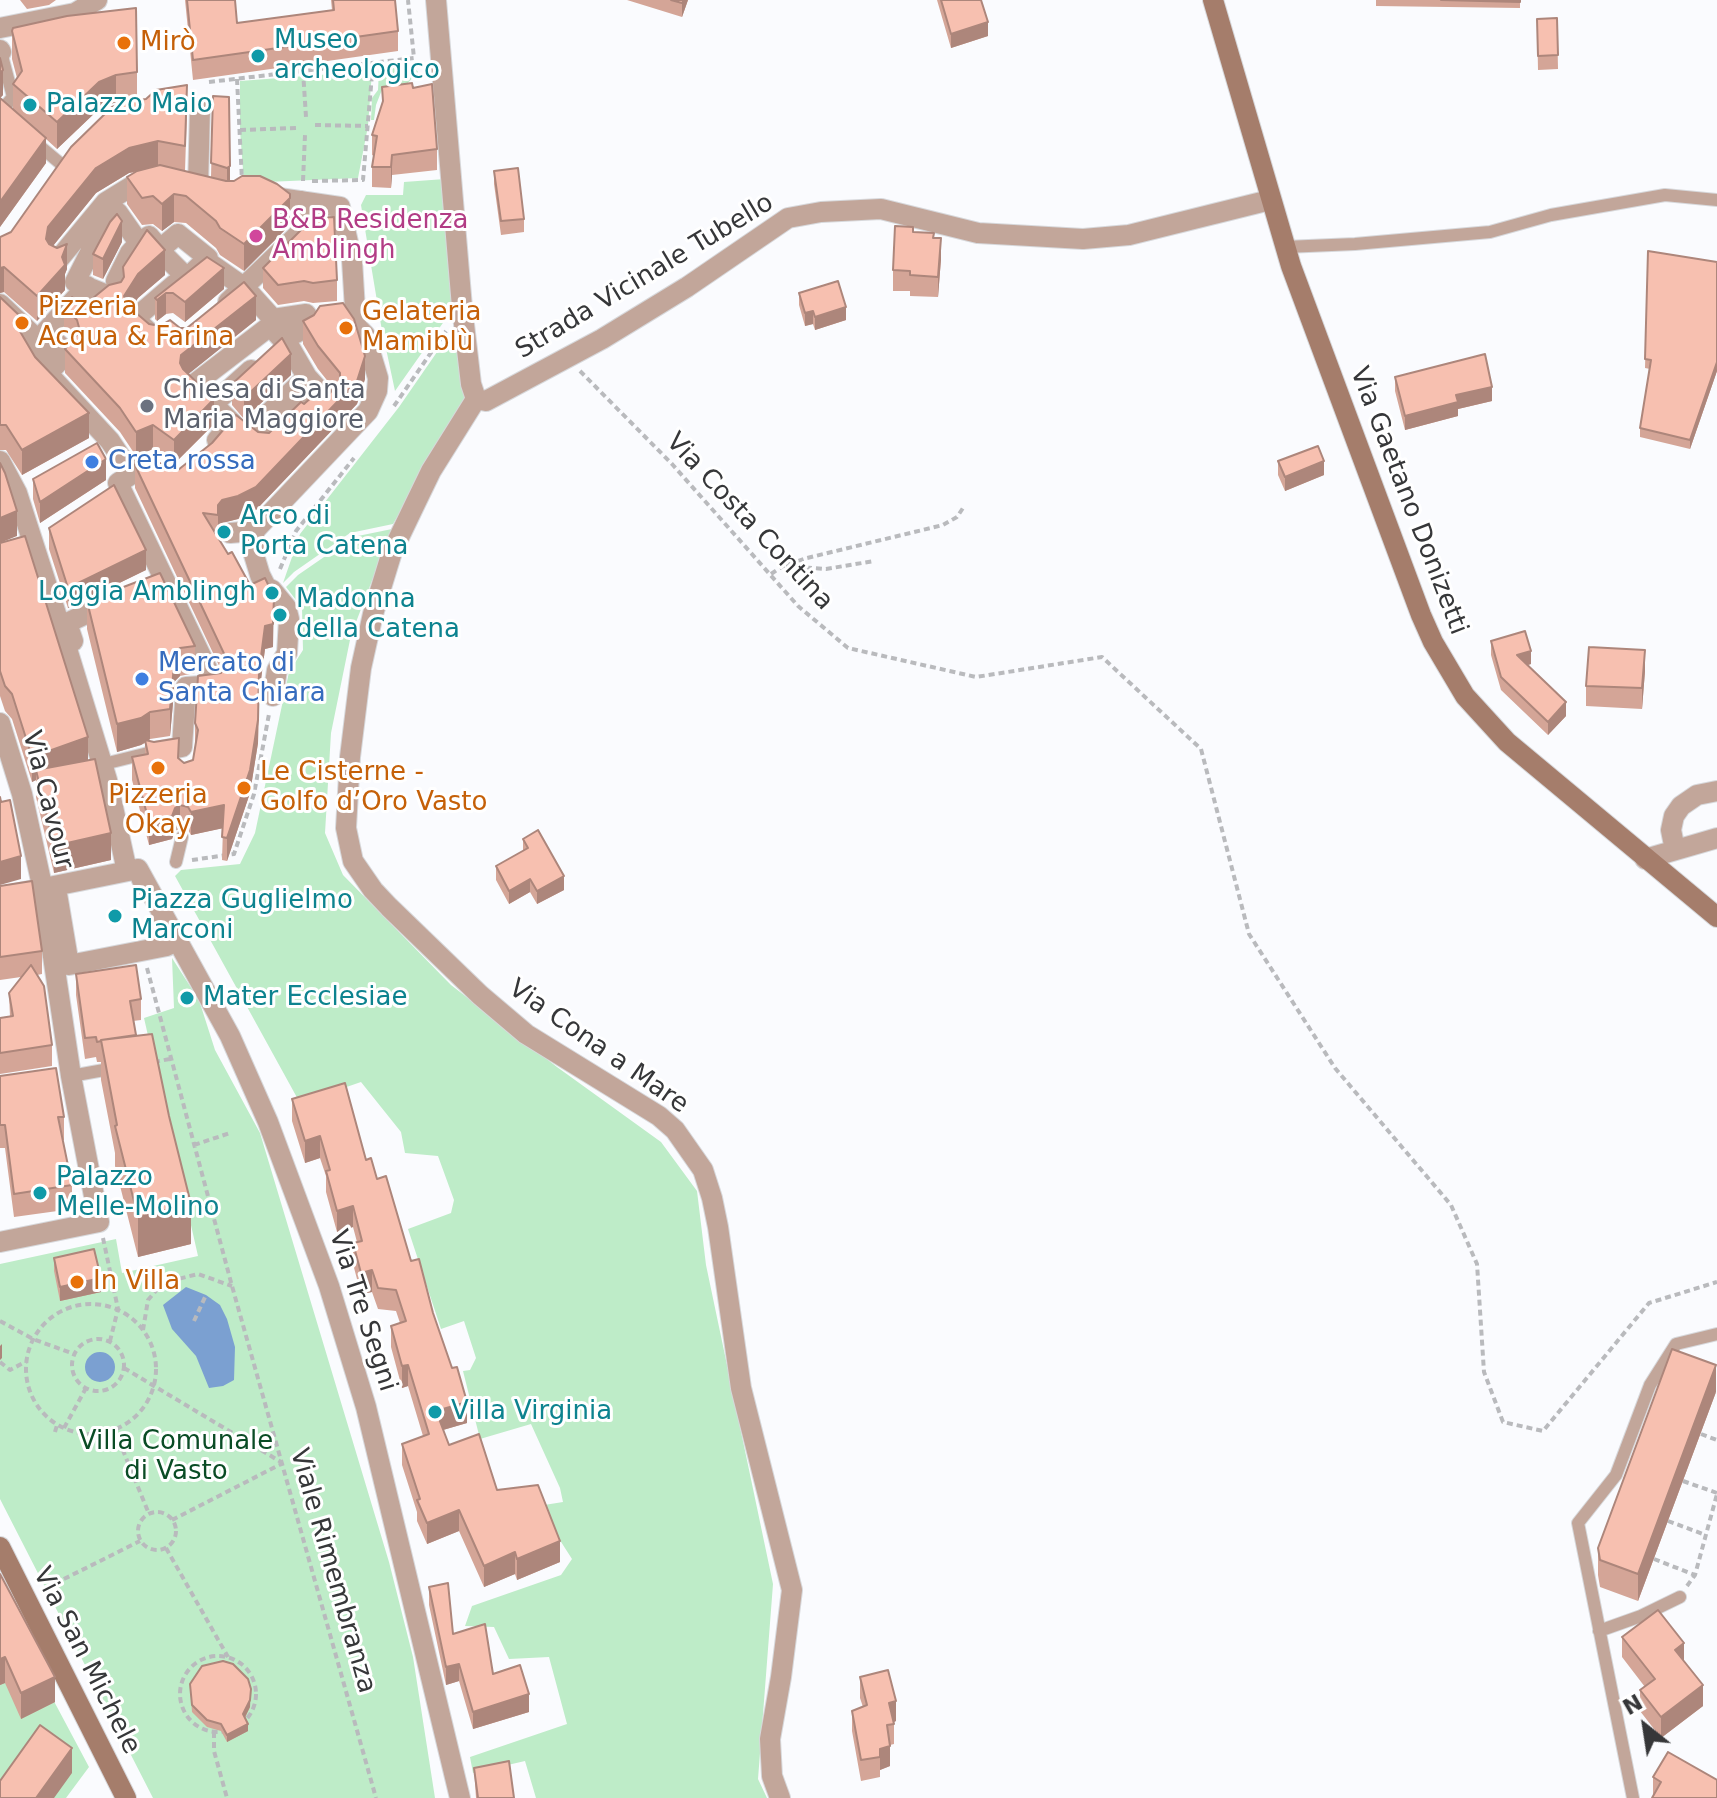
<!DOCTYPE html>
<meta charset="utf-8">
<style>
body{margin:0}
#map{position:relative;width:1717px;height:1798px;overflow:hidden;background:#fafbfe;font-family:"DejaVu Sans",sans-serif}
canvas{display:block}
.north{position:absolute;left:1605px;top:1686px;width:80px;height:80px;-webkit-text-stroke:6px #fff;paint-order:stroke;rotate:330deg;font-size:22px;font-weight:700;line-height:32px;text-align:center;color:#363739}
.north::after{content:'';display:block;margin:auto;width:28px;height:36px;background:#363739;clip-path:polygon(50% 0,100% 100%,50% 72%,0 100%)}
</style>
<div id="map">
<canvas width="1717" height="1798"></canvas>
<div class="north">N</div>
</div>
<script>
const ctx = document.querySelector('canvas').getContext('2d');
ctx.lineJoin = 'round';
function paint(path, color) {
  ctx.fillStyle = color;
  ctx.fill(path, 'evenodd');
}
function toPath(rows) {
  const path = new Path2D();
  for (const r of rows) {
    if (r.length === 3) {
      path.moveTo(r[0] + r[2], r[1]);
      path.arc(r[0], r[1], r[2], 0, 2 * Math.PI);
      continue;
    }
    path.moveTo(r[0], r[1]);
    for (let i = 2; i < r.length; i += 2) path.lineTo(r[i], r[i + 1]);
  }
  return path;
}
function trace(path, color, width, dash) {
  ctx.strokeStyle = color;
  ctx.lineWidth = width;
  ctx.lineCap = dash ? 'butt' : 'round';
  ctx.setLineDash(dash || []);
  ctx.stroke(path);
}
function write(font, color, halo, rows, align = 'center') {
  ctx.font = font + ' "DejaVu Sans",sans-serif';
  ctx.lineWidth = 6;
  ctx.setLineDash([]);
  ctx.textBaseline = 'middle';
  ctx.strokeStyle = halo;
  ctx.fillStyle = color;
  for (const [text, x, y, turn = 0] of rows) {
    ctx.save();
    ctx.translate(x, y);
    ctx.rotate((+turn || 0) * Math.PI / 180);
    ctx.textAlign = isNaN(turn) ? turn : align;
    if (halo) ctx.strokeText(text, 0, 0);
    ctx.fillText(text, 0, 0);
    ctx.restore();
  }
}
paint(toPath([
 [413,65,418,72,406,85,383,87,376,105,374,120,371,120,372,98,378,90,379,69],
 [372,71,368,126,358,178,244,183,240,130,240,81],
 [445,179,452,310,395,391,381,325,361,205,366,195,403,195,404,182],
 [455,326,465,403,393,524,350,533,294,572,283,583,300,534,399,407],
 [392,529,351,635,331,733,325,833,343,875,451,985,557,1067,661,1142,697,1191,706,1265,773,1584,758,1779,767,1798,536,1798,525,1761,473,1773,470,1757,567,1724,549,1657,509,1659,494,1627,465,1626,472,1606,561,1575,572,1559,538,1506,563,1502,560,1488,531,1424,480,1439,463,1371,470,1370,476,1358,464,1321,441,1329,408,1229,451,1213,454,1200,438,1156,405,1153,401,1132,361,1082,300,1103,175,876,181,870,240,864,255,833,289,672,303,650,302,608,286,587,298,575,353,537],
 [172,958,199,1000,215,1050,260,1133,389,1562,413,1657,435,1798,153,1798,0,1499,0,1264,116,1239,122,1273,198,1256,144,1018,174,1008],
 [0,1600,89,1767,66,1798,0,1798]
]), '#beecc8');
paint(toPath([
 [186,1287,206,1295,220,1305,227,1319,235,1347,234,1380,223,1386,209,1388,196,1356,172,1329,163,1305],
 [100,1367,15]
]), '#7ba0d1');
const lane = toPath([
 [1,52,13,97,0,112,4,115],
 [36,143,61,164],
 [1285,247,1355,244,1490,232,1551,215,1665,195,1717,200],
 [112,762,152,752],
 [176,862,182,837],
 [71,1076,115,1068],
 [1599,1631,1641,1616,1680,1597],
 [1633,1798,1578,1523,1616,1475,1650,1385,1676,1344,1717,1334]
]);
const street = toPath([
 [436,0,462,307,471,384,476,399],
 [0,28,75,13,97,0],
 [0,50,1,52],
 [200,108,198,187,211,190],
 [264,191,279,198,340,207,352,260,356,326,365,335,378,378,377,391,368,411,254,531,254,555,260,575,266,587,272,590,286,607,289,619,287,653,277,670,273,696],
 [109,205,118,213,139,243,149,236,159,248],
 [178,234,208,258,187,278,159,250,178,234],
 [58,260,106,202,132,186,151,181],
 [205,260,245,288,273,319],
 [116,281,130,253,139,243],
 [112,297,75,282,99,235,118,213],
 [228,302,303,230,302,201],
 [0,304,38,340,51,377,110,441,132,474,118,483,215,685,186,687,182,747,154,752],
 [306,314,307,327,283,340,270,326,273,319,306,314],
 [150,333,137,321,140,314,175,284],
 [48,334,67,353,46,375,31,351,48,334],
 [285,339,307,377],
 [38,340,87,286],
 [307,377,328,400,320,408,308,398,265,444,248,433,307,377],
 [476,399,431,471,416,502,392,552,373,614,361,668,350,757,346,828,353,861,373,890,389,907,480,995,526,1034,659,1116,675,1130,703,1170,712,1198,718,1227,741,1388,792,1590,781,1677,770,1739,772,1776,780,1798],
 [476,399,486,401,602,339,687,287,788,218,821,212,881,209,978,233,1083,239,1129,235,1270,200],
 [213,404,251,370],
 [217,440,232,423,193,385,270,326],
 [0,461,17,493,60,626,67,623],
 [230,533,254,531],
 [60,626,107,780,127,871],
 [73,641,67,623,111,602],
 [0,723,22,794,43,890,71,1076,99,1222,0,1242],
 [1675,850,1671,830,1674,816,1681,806,1697,795,1717,791],
 [1645,859,1717,838],
 [138,869,230,1036,268,1122,329,1286,366,1407,460,1798],
 [56,888,69,965,167,946,159,925],
 [0,897,138,869,142,880]
]);
const secondary = toPath([
 [1213,0,1291,266,1421,615,1433,642,1465,696,1507,742,1717,917],
 [0,1547,126,1798]
]);
trace(lane, '#d7d8db', 14);
trace(street, '#d7d8db', 22);
trace(secondary, '#d7d8db', 22);
trace(toPath([
 [303,71,306,117],
 [237,79,242,181],
 [209,82,414,58,408,0],
 [315,125,368,126],
 [240,130,296,128],
 [303,181,305,135],
 [312,181,363,180,373,63],
 [580,371,672,464,798,606,848,648,976,677,1102,657,1201,749,1249,934,1335,1068,1451,1205,1477,1264,1484,1372,1503,1422,1543,1431,1649,1303,1717,1282],
 [394,406,446,331],
 [786,566,826,569,874,561],
 [280,569,296,531,354,458],
 [771,574,783,566,807,558,943,525,957,517,963,508],
 [192,860,234,854,254,794,269,714],
 [147,968,232,1286,376,1798],
 [154,1062,170,1059],
 [194,1145,230,1133],
 [103,1238,118,1309,110,1341],
 [91,1369,65],
 [0,1321,33,1339,74,1354],
 [194,1321,206,1295],
 [143,1330,148,1300,160,1286,170,1281,198,1274,232,1286],
 [98,1365,26],
 [0,1362,10,1370,27,1361],
 [124,1368,281,1462],
 [64,1428,86,1388],
 [115,1431,149,1514],
 [55,1432,57,1425],
 [1701,1434,1717,1440],
 [1683,1481,1717,1493],
 [157,1531,19],
 [172,1520,283,1463],
 [1668,1521,1703,1534],
 [166,1548,228,1657],
 [1654,1559,1695,1575],
 [1687,1586,1695,1575,1717,1494],
 [46,1588,140,1541],
 [218,1694,38],
 [214,1732,214,1751,227,1798]
]), '#b9babd', 4, [6, 4]);
trace(lane, '#c2a69a', 12);
trace(street, '#c2a69a', 20);
trace(secondary, '#a57d6b', 20);
paint(toPath([
 [20,0,56,0,49,5,27,9],
 [185,0,235,0,237,23,332,10,331,0,395,0,398,31,398,51,193,80],
 [627,0,688,0,682,17],
 [937,0,981,0,988,36,951,48],
 [1376,0,1520,0,1520,8,1376,6],
 [1557,18,1558,69,1538,70,1537,19],
 [12,31,137,72,137,99,116,102,99,109,57,149,46,139,46,163,0,227,0,58,3,95,0,98,13,109,13,84,17,78,12,59],
 [382,87,413,88,437,149,437,170,392,175,391,188,372,187,372,167,374,156,372,155,372,135,382,104],
 [213,96,230,180,227,181,290,225,244,271,220,255,216,248,186,223,174,222,162,231,153,224,142,225,127,204,127,177,136,172,129,173,96,193,53,246,67,269,65,274,65,290,37,321,4,292,0,293,0,237,11,232,187,110,185,171,211,177],
 [494,171,524,219,524,232,501,235,494,184],
 [913,232,934,238,941,259,938,297,910,296,910,291,893,291,893,270],
 [122,242,103,279,93,275,93,254],
 [1648,251,1717,262,1717,371,1690,449,1640,437,1640,428,1650,369,1645,368],
 [207,257,224,289,185,322,173,313,166,314,157,321,155,319,155,298],
 [123,267,165,275,138,298,131,309,149,324,160,326,187,328,256,320,188,374,214,424,174,464,153,449,136,456,120,432,65,373,65,349,72,340,64,331,64,307,82,307,121,282,123,278],
 [263,268,337,280,337,301,313,303,304,301,278,305,263,288],
 [799,293,846,320,815,330,813,324,805,326,799,305],
 [0,297,35,357,89,438,22,475,6,450,0,450],
 [303,321,365,379,357,404,256,510,238,519,222,523,218,528,218,538,273,647,265,649,259,695,258,743,250,793,227,861,222,860,223,828,191,835,188,830,180,828,175,831,172,839,149,845,132,780,132,757,145,754,145,743,141,745,117,752,87,629,87,601,195,646,195,673,180,676,175,681,170,736,150,739,148,741,184,763,193,760,195,746,195,723,222,672,135,488,135,465,178,470,258,432,269,433,304,404,323,398,329,394,334,389,318,369,303,344],
 [291,375,244,419,232,405,232,384],
 [1395,377,1492,401,1458,409,1458,416,1405,430,1395,391],
 [1278,461,1324,475,1285,491,1278,475],
 [33,479,106,480,40,523,33,499],
 [49,528,146,570,68,608,49,549],
 [0,543,88,761,111,860,54,873,36,797,36,780,32,782,12,719,5,711,0,696],
 [1491,641,1531,664,1528,665,1566,716,1548,735,1501,690,1491,655],
 [1645,671,1642,709,1586,706,1586,686],
 [523,839,564,890,537,904,530,892,509,904,496,880,496,866,523,851],
 [0,886,42,951,42,974,37,975,52,1045,52,1066,0,1074,0,1018,10,1017,9,993,21,977,0,980],
 [76,974,141,999,141,1020,133,1021,136,1036,191,1244,138,1257,115,1166,115,1153,101,1080,101,1062,97,1062,96,1057,85,1059,76,995],
 [0,1076,64,1117,64,1140,63,1140,72,1185,72,1209,14,1217,5,1148,0,1148],
 [292,1099,366,1160,377,1179,433,1313,467,1423,443,1430,449,1445,497,1490,560,1562,517,1580,515,1574,484,1587,459,1531,427,1544,417,1521,417,1512,402,1465,402,1444,423,1436,408,1386,402,1388,391,1347,391,1326,400,1323,396,1311,378,1309,372,1292,361,1294,353,1264,353,1243,357,1242,353,1227,337,1232,326,1192,326,1176,320,1158,305,1163,292,1121],
 [54,1258,101,1292,60,1301,54,1271],
 [1716,1392,1638,1601,1600,1587,1598,1575,1598,1548],
 [0,1574,55,1702,21,1719,5,1683,0,1685],
 [429,1587,453,1634,529,1712,473,1729,459,1681,446,1685,429,1605],
 [1622,1637,1684,1661,1703,1706,1661,1738,1640,1711,1640,1690,1645,1687,1622,1657],
 [860,1677,896,1721,894,1722,894,1744,890,1745,890,1766,880,1770,880,1777,861,1781,852,1731,852,1711,863,1707,860,1698],
 [190,1684,250,1707,245,1718,248,1731,227,1742,221,1731,207,1727,192,1712],
 [474,1768,514,1798,476,1798],
 [1653,1777,1717,1780,1653,1796]
]), '#d4a597');
paint(toPath([
 [684,0,688,0,682,17,682,3],
 [988,22,988,36,951,48,951,34],
 [3,70,3,95,0,98,0,73],
 [116,75,116,102,99,109,57,149,57,122,99,82],
 [46,138,46,163,0,227,0,202],
 [158,141,158,166,129,173,96,193,48,252,46,239,48,227,96,168,129,148],
 [392,155,392,175,391,188,391,167],
 [230,166,230,180,227,182,227,168],
 [174,194,174,222,162,231,162,204],
 [290,198,290,225,244,271,244,244],
 [122,221,122,242,103,279,103,259],
 [941,238,941,259,938,297,938,277],
 [67,244,67,269,65,274,65,290,37,321,37,296,62,257],
 [165,250,165,275,138,298,124,320,124,296,138,274],
 [4,267,4,292,0,293,0,268],
 [224,268,224,289,185,322,185,302],
 [166,293,166,314,157,321,157,300],
 [256,296,256,320,181,380,181,355],
 [846,307,846,320,815,330,815,317],
 [813,311,813,324,805,326,805,313],
 [291,354,291,375,244,419,244,398],
 [365,356,365,379,357,404,256,510,238,519,222,523,218,528,218,505,222,500,238,496],
 [1717,362,1717,371,1690,449,1690,440],
 [1492,387,1492,401,1458,409,1458,416,1405,430,1405,416,1456,395],
 [214,399,214,424,174,464,174,440],
 [89,413,89,438,22,475,22,450],
 [153,425,153,449,136,456,136,432],
 [106,459,106,480,40,523,40,502],
 [1324,461,1324,475,1285,491,1285,477],
 [17,511,17,536,0,543,0,518],
 [146,550,146,570,68,608,68,588],
 [274,597,273,647,265,649,259,695,258,743,250,793,227,861,227,838,259,672,265,626],
 [180,648,180,676,175,681,170,736,170,709,175,654],
 [1645,650,1645,671,1642,709,1642,688],
 [1531,651,1531,664,1517,668,1517,655],
 [1566,702,1566,716,1548,735,1548,722],
 [150,712,150,739,141,745,117,752,117,724],
 [88,737,88,762,36,770,36,780,32,782,32,757],
 [180,805,180,828,175,831,172,839,149,845,149,822],
 [224,805,224,828,191,835,191,812],
 [111,833,111,860,54,873,54,846],
 [21,856,21,879,0,885,0,862],
 [564,876,564,890,537,904,537,891],
 [530,879,530,892,509,904,509,891],
 [320,1136,320,1158,305,1163,305,1141],
 [191,1204,191,1244,138,1257,138,1217],
 [353,1206,353,1227,337,1232,337,1211],
 [372,1270,372,1292,361,1294,361,1273],
 [101,1278,101,1292,60,1301,60,1287],
 [2,1344,2,1358,0,1360,0,1346],
 [408,1365,408,1386,402,1388,402,1366],
 [1716,1365,1716,1392,1638,1601,1638,1574],
 [467,1402,467,1423,436,1432,436,1411],
 [459,1510,459,1531,427,1544,427,1523],
 [560,1541,560,1562,517,1580,517,1559],
 [515,1552,515,1574,484,1587,484,1566],
 [1684,1643,1684,1664,1675,1650],
 [5,1657,5,1683,0,1685,0,1659],
 [459,1664,459,1681,446,1685,446,1667],
 [55,1677,55,1702,21,1719,21,1693],
 [1703,1685,1703,1706,1661,1738,1661,1717],
 [251,1689,250,1707,243,1721,243,1714],
 [529,1694,529,1712,473,1729,473,1712],
 [896,1701,896,1721,889,1724,889,1703],
 [248,1724,248,1731,227,1742,227,1735],
 [890,1746,890,1766,880,1770,880,1749],
 [72,1748,72,1773,54,1798,36,1798]
]), '#ad867b');
const building = toPath([
 [187,0,235,0,237,23,334,10,333,0,395,0,398,31,193,60,187,0],
 [671,0,684,0,682,3,671,0],
 [941,0,981,0,988,22,951,34,941,0],
 [1441,0,1520,0,1520,2,1441,0],
 [136,8,137,72,116,75,99,82,57,122,13,84,22,71,12,31,13,28,67,16,136,8],
 [1557,18,1558,55,1538,56,1537,19,1557,18],
 [0,58,3,70,0,73,0,58],
 [412,83,413,88,432,84,437,149,392,155,391,167,372,167,377,136,372,135,383,101,382,87,412,83],
 [187,85,185,146,158,141,129,148,96,168,48,227,46,239,49,244,57,248,67,244,62,257,65,265,37,296,4,267,0,268,0,237,11,232,71,147,112,107,125,102,146,99,156,90,187,85],
 [213,96,229,97,230,166,227,168,211,163,213,96],
 [0,98,46,138,0,202,0,98],
 [160,165,226,181,234,181,242,176,260,176,277,184,290,194,290,198,244,244,220,228,216,221,186,196,174,194,162,204,153,196,142,198,127,177,137,171,160,165],
 [518,168,524,219,501,221,494,171,518,168],
 [117,214,122,221,103,259,93,254,110,222,117,214],
 [334,217,337,280,313,283,304,281,278,285,263,268,313,218,334,217],
 [895,226,913,227,913,232,934,233,933,238,941,238,938,277,910,275,910,271,893,270,895,226],
 [147,230,165,250,138,274,124,296,128,306,149,324,160,326,170,320,180,328,187,328,244,282,256,296,181,355,180,363,183,369,214,399,174,440,153,425,136,432,120,408,65,349,80,331,77,320,64,307,72,297,82,307,109,285,121,282,124,277,123,267,147,230],
 [1648,251,1717,262,1717,362,1690,440,1640,428,1651,360,1645,359,1648,251],
 [207,257,224,268,185,302,173,293,166,293,157,300,155,298,207,257],
 [838,281,846,307,815,317,813,311,805,313,799,293,838,281],
 [0,297,21,317,18,328,35,357,89,413,22,450,6,425,0,425,0,297],
 [343,303,354,319,365,356,357,381,256,487,238,496,222,500,218,505,218,515,203,513,228,554,232,552,250,585,265,578,274,597,273,624,265,626,259,672,258,720,250,770,227,838,222,837,224,805,191,812,188,807,180,805,175,808,172,816,149,822,132,757,148,754,145,740,154,742,179,738,178,758,184,763,193,760,198,730,195,723,198,676,221,673,228,662,135,465,150,455,166,468,178,470,212,443,236,415,258,432,269,433,301,402,304,404,313,396,323,398,329,394,340,381,340,373,318,346,303,321,314,315,320,306,343,303],
 [282,338,291,354,244,398,232,384,282,338],
 [1485,354,1492,387,1456,395,1458,402,1405,416,1395,377,1485,354],
 [97,443,106,459,40,502,33,479,97,443],
 [1318,446,1324,461,1285,477,1278,461,1318,446],
 [0,463,5,473,17,511,0,518,0,463],
 [114,485,146,550,68,588,49,528,114,485],
 [25,536,88,737,32,757,12,694,5,686,0,671,0,543,25,536],
 [160,573,195,646,180,648,175,654,170,709,150,712,141,718,117,724,87,601,160,573],
 [1525,631,1531,651,1517,655,1566,702,1548,722,1501,677,1491,641,1525,631],
 [1589,647,1645,650,1642,688,1586,686,1589,647],
 [95,759,111,833,54,846,36,770,95,759],
 [0,797,1,802,10,800,21,856,0,862,0,797],
 [538,830,564,876,537,891,530,879,509,891,496,866,528,848,523,839,538,830],
 [32,881,42,951,0,957,0,886,32,881],
 [31,965,44,986,52,1045,0,1053,0,1018,13,1016,9,993,31,965],
 [136,965,141,999,130,1001,136,1035,101,1040,101,1041,97,1042,96,1037,85,1038,76,974,136,965],
 [152,1034,169,1116,191,1204,138,1217,115,1126,117,1125,101,1040,152,1034],
 [56,1068,64,1117,58,1117,72,1185,14,1194,5,1125,0,1125,0,1076,56,1068],
 [345,1083,366,1160,371,1158,377,1179,386,1176,411,1261,419,1259,433,1313,452,1368,457,1367,467,1402,436,1411,449,1445,479,1434,497,1490,538,1485,560,1541,517,1559,515,1552,484,1566,459,1510,427,1523,417,1500,420,1499,402,1444,429,1434,408,1365,402,1366,391,1326,406,1321,396,1290,378,1288,372,1270,361,1273,353,1243,362,1241,353,1206,337,1211,326,1171,330,1170,320,1136,305,1141,292,1099,345,1083],
 [94,1249,101,1278,60,1287,54,1258,94,1249],
 [1672,1349,1716,1365,1638,1574,1600,1560,1598,1548,1672,1349],
 [0,1574,55,1677,21,1693,5,1657,0,1659,0,1574],
 [448,1583,453,1634,485,1624,493,1674,520,1665,529,1694,473,1712,459,1664,446,1667,429,1587,448,1583],
 [1658,1610,1684,1643,1675,1650,1703,1685,1661,1717,1640,1690,1655,1679,1622,1637,1658,1610],
 [223,1661,233,1664,248,1679,251,1689,250,1700,243,1714,248,1724,227,1735,221,1724,207,1720,192,1705,190,1684,202,1666,223,1661],
 [888,1670,896,1701,889,1703,894,1724,887,1725,890,1746,880,1749,880,1757,861,1760,852,1711,867,1705,860,1677,888,1670],
 [40,1725,72,1748,36,1798,0,1798,0,1781,40,1725],
 [1668,1752,1717,1780,1717,1798,1652,1798,1661,1782,1653,1777,1668,1752],
 [509,1761,514,1798,478,1798,474,1768,509,1761]
]);
paint(building, '#f7c0b0');
trace(building, '#ad867b', 2);
for (const [x, y, r, color] of [
 [124,43,8,"#e8710a"],
 [258,56,8,"#0f9aa8"],
 [30,105,8,"#0f9aa8"],
 [256,236,8,"#d1479c"],
 [22,323,8,"#e8710a"],
 [346,328,8,"#e8710a"],
 [147,406,8,"#6b7280"],
 [92,462,8,"#3f7fe0"],
 [224,532,8,"#0f9aa8"],
 [272,593,8,"#0f9aa8"],
 [280,615,8,"#0f9aa8"],
 [142,679,8,"#3f7fe0"],
 [158,768,8,"#e8710a"],
 [244,788,8,"#e8710a"],
 [115,916,8,"#0f9aa8"],
 [187,998,8,"#0f9aa8"],
 [40,1193,8,"#0f9aa8"],
 [77,1282,8,"#e8710a"],
 [435,1412,8,"#0f9aa8"]
]) {
  const dot = new Path2D();
  dot.arc(x, y, r, 0, 2 * Math.PI);
  ctx.fillStyle = color;
  ctx.fill(dot);
  trace(dot, '#fff', 3);
}
write('26px', '#0d838f', '#fff', [
 ["Museo",274,41],
 ["archeologico",274,71],
 ["Palazzo Maio",46,105],
 ["Arco di",240,517],
 ["Porta Catena",240,547],
 ["Loggia Amblingh",256,593,"right"],
 ["Madonna",296,600],
 ["della Catena",296,630],
 ["Piazza Guglielmo",131,901],
 ["Marconi",131,931],
 ["Mater Ecclesiae",203,998],
 ["Palazzo",56,1178],
 ["Melle-Molino",56,1208],
 ["Villa Virginia",451,1412]
], 'left');
write('26px', '#c56008', '#fff', [
 ["Mirò",140,43],
 ["Pizzeria",38,308],
 ["Acqua & Farina",38,338],
 ["Gelateria",362,313],
 ["Mamiblù",362,343],
 ["Le Cisterne -",260,773],
 ["Golfo d’Oro Vasto",260,803],
 ["Pizzeria",158,796,"center"],
 ["Okay",158,826,"center"],
 ["In Villa",93,1282]
], 'left');
write('26px', '#b23c85', '#fff', [
 ["B&B Residenza",272,221],
 ["Amblingh",272,251]
], 'left');
write('26px', '#363739', '#fff', [
 ["Strada Vicinale Tubello",645,277,-31],
 ["Via Gaetano Donizetti",1408,501,69],
 ["Via Costa Contina",749,522,47],
 ["Via Cavour",47,800,76],
 ["Via Cona a Mare",598,1047,35],
 ["Via Tre Segni",362,1311,72],
 ["Viale Rimembranza",332,1571,74],
 ["Via San Michele",86,1661,63]
]);
write('26px', '#5b616d', '#fff', [
 ["Chiesa di Santa",163,391],
 ["Maria Maggiore",163,421]
], 'left');
write('26px', '#366cbe', '#fff', [
 ["Creta rossa",108,462],
 ["Mercato di",158,664],
 ["Santa Chiara",158,694]
], 'left');
write('26px', '#0a4c25', '#fff', [
 ["Villa Comunale",176,1442],
 ["di Vasto",176,1472]
]);
</script>
